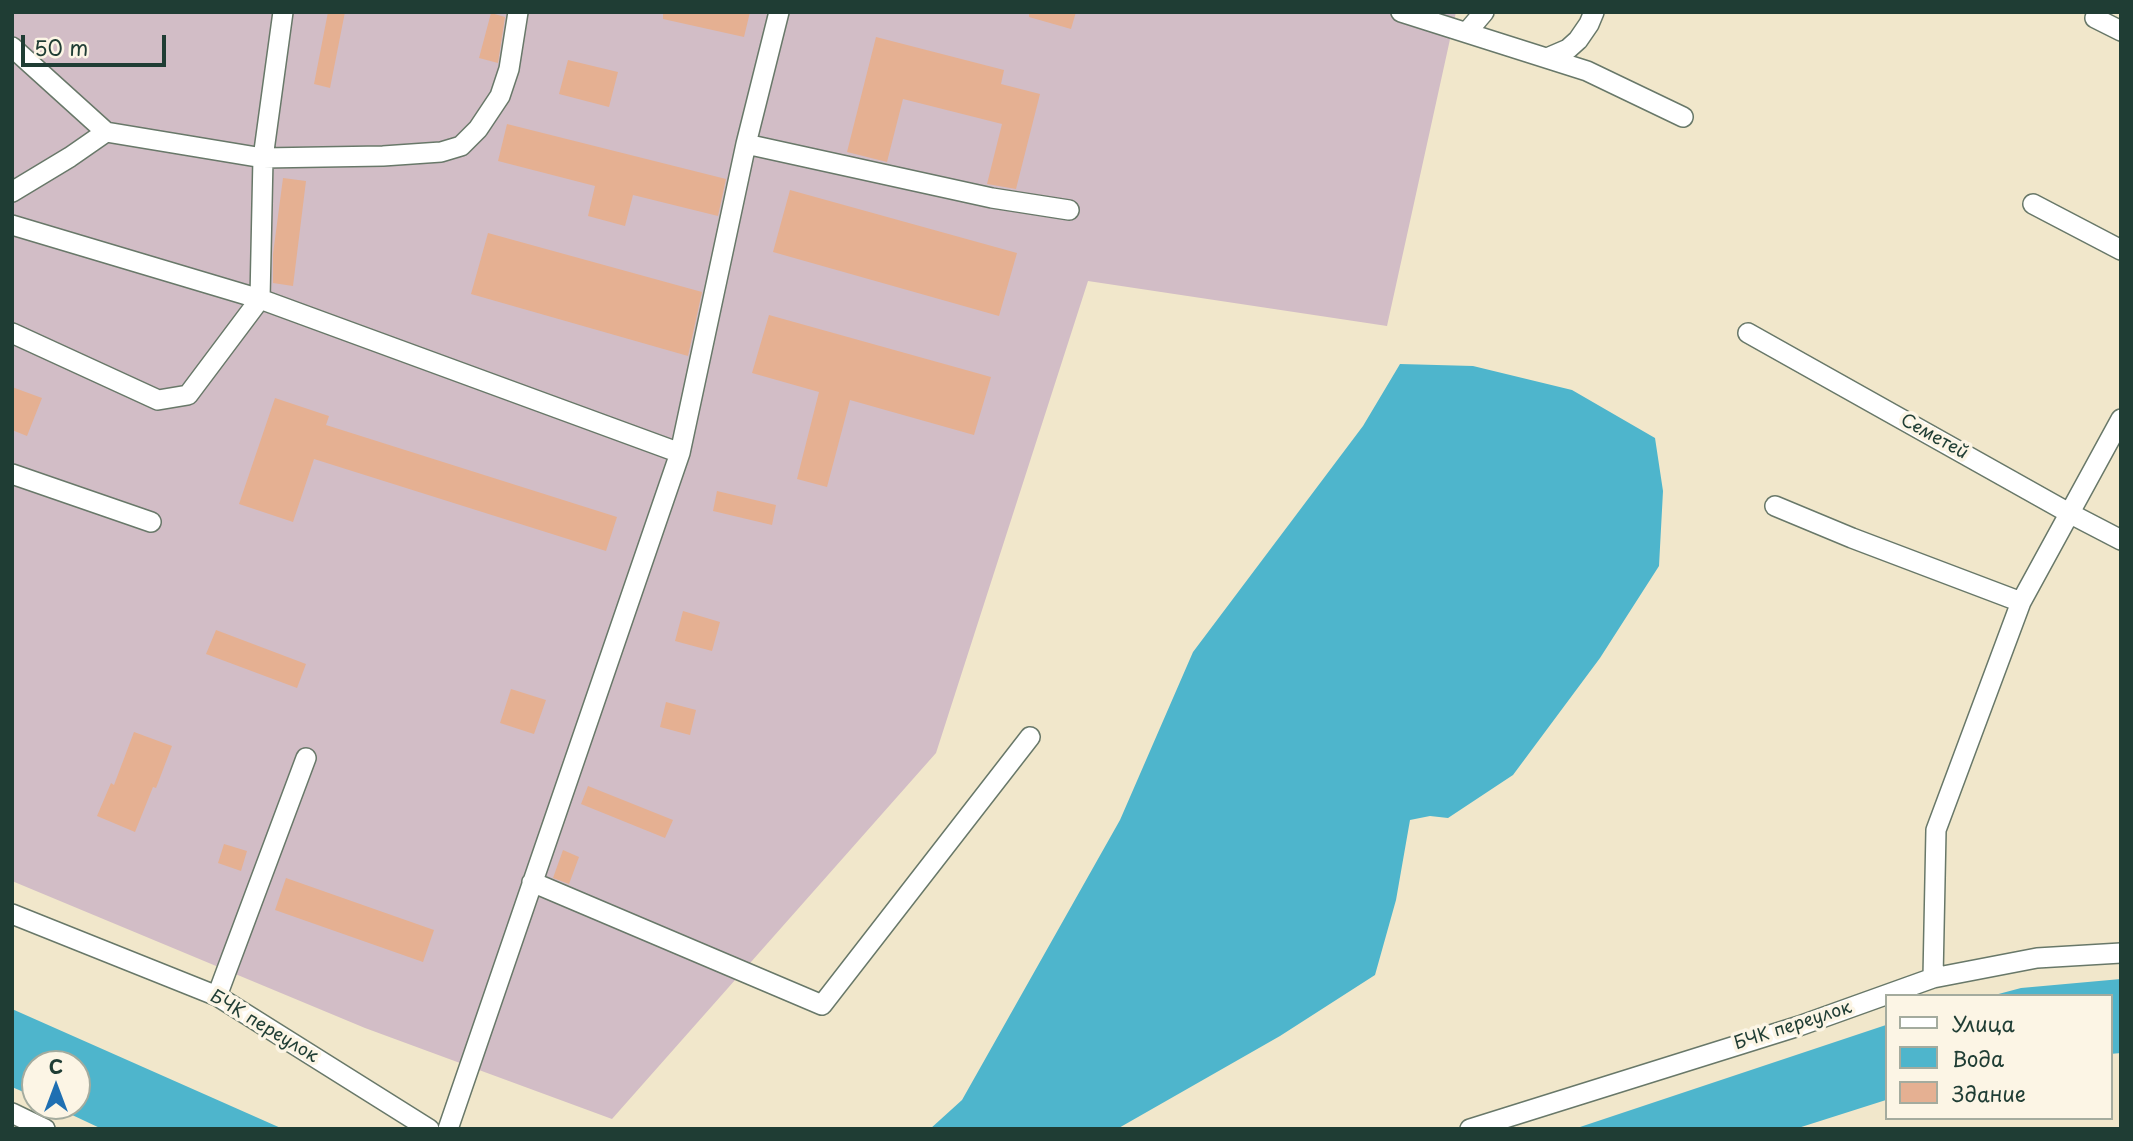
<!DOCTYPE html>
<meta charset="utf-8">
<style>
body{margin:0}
#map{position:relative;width:2133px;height:1141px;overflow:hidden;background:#f1e7cb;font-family:"Playpen Sans",sans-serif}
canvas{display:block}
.frame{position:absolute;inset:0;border:14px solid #1f3d34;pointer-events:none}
.legend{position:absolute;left:1885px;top:994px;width:228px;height:126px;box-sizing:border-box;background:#fcf5e5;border:2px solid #a4ab9e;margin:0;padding:9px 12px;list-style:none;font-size:21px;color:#1f3d34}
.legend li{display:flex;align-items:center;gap:14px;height:35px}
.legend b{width:35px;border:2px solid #a4ab9e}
.north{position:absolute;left:21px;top:1050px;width:70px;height:70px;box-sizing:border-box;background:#fcf5e5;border:2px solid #a4ab9e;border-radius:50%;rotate:0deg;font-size:19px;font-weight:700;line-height:28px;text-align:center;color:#1f3d34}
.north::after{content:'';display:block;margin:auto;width:24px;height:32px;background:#1f6fb2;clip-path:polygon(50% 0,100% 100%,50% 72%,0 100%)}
.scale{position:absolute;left:21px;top:35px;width:145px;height:32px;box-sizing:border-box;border:4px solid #1f3d34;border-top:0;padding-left:9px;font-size:21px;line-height:24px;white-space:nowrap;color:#1f3d34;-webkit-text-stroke:5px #fcf5e5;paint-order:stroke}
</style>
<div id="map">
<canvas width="2133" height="1141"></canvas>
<div class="frame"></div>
<ul class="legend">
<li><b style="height:9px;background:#fff"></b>Улица</li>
<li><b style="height:19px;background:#4eb5cc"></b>Вода</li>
<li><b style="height:19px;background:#e5b092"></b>Здание</li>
</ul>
<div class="north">С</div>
<div class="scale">50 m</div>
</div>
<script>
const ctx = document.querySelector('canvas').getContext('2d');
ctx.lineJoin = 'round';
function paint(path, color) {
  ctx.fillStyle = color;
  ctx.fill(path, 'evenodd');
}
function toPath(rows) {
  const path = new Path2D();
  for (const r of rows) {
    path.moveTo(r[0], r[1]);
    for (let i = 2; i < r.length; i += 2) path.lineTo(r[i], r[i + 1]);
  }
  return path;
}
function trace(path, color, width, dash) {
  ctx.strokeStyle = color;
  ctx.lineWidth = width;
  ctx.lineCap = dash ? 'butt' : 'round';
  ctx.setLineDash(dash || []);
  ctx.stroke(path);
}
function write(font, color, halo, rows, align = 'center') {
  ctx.font = font + ' "Playpen Sans",sans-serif';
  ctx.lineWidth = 7;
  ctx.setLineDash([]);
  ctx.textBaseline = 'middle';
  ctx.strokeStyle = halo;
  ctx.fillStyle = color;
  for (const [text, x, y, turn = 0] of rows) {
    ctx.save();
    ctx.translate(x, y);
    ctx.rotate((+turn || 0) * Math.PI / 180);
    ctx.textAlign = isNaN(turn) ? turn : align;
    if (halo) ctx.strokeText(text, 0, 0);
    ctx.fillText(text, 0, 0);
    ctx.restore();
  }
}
paint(toPath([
 [12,12,1456,12,1387,326,1088,281,936,753,612,1119,365,1028,12,881]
]), '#d2bdc6');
paint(toPath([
 [1400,364,1473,366,1572,390,1655,438,1663,491,1659,566,1600,658,1513,775,1448,818,1430,816,1410,820,1396,900,1375,975,1280,1036,1117,1129,930,1129,962,1100,1120,820,1193,652,1363,426],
 [2121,979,2121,1053,2110,1054,2110,996,1991,996,2021,988],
 [12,1009,283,1129,102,1129,53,1106,77,1106,77,1064,35,1064,35,1097,12,1087],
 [1886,1025,1886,1100,1795,1129,1574,1129]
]), '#4eb5cc');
paint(toPath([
 [328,12,345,12,330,88,314,84],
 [663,12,750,12,744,37,663,19],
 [1029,12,1076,12,1071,29,1029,17],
 [491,13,505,17,498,63,479,58],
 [876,37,1004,70,1001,84,1040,94,1016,189,987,184,1002,124,903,99,887,162,847,152],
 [568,60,618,72,609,107,559,94],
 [507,124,726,179,718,216,633,195,625,226,588,216,595,186,498,161],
 [283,178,306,181,293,286,273,283,273,254],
 [790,190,1017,253,999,316,773,252],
 [488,233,702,292,688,356,471,294],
 [769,315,991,377,974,435,850,400,827,487,797,479,819,392,752,373],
 [12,387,42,398,27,436,12,430],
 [275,398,329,416,326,425,617,517,606,551,314,459,293,522,239,504],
 [717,491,776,505,772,525,713,511],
 [683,611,720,622,712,651,675,641],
 [216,630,306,664,297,688,206,654],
 [511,689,546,700,534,734,500,723],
 [666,702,696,710,690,735,660,727],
 [134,732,172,746,156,788,153,787,135,832,97,816,111,783,114,785],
 [588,786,673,820,665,838,581,804],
 [224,844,247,851,241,871,218,863],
 [563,850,579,857,569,884,553,878],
 [286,878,434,930,423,962,275,910]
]), '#e5b092');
const minor = toPath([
 [283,12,263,158,383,156,441,152,461,146,478,129,500,96,509,69,518,12],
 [1401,12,1587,71,1683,117],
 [2095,18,2121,31],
 [1467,32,1484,12],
 [12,47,106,132],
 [1547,58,1568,49,1578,40,1589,24,1594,12],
 [746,144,992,198,1069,210],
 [12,192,70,157,106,132,263,158,260,299,680,453],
 [2033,204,2121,250],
 [12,225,260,299,188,395,158,400,12,333],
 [1748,333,2069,513,2121,540],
 [12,474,151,522],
 [1775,506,1852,538,2021,602],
 [532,882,822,1005,1030,737],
 [12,914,217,996,429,1129],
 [1933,978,1936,830,2021,602,2121,419],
 [217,996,306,758],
 [12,1113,45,1129],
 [448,1129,680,453,746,144,779,12],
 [1470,1129,1799,1026,1933,978,2037,958,2121,953]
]);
trace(minor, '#687869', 22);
trace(minor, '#fff', 19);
write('18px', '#1f3d34', '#fcf5e5', [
 ["Семетей",1934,437,29],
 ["БЧК переулок",1793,1026,-18],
 ["БЧК переулок",264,1027,31]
]);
</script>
